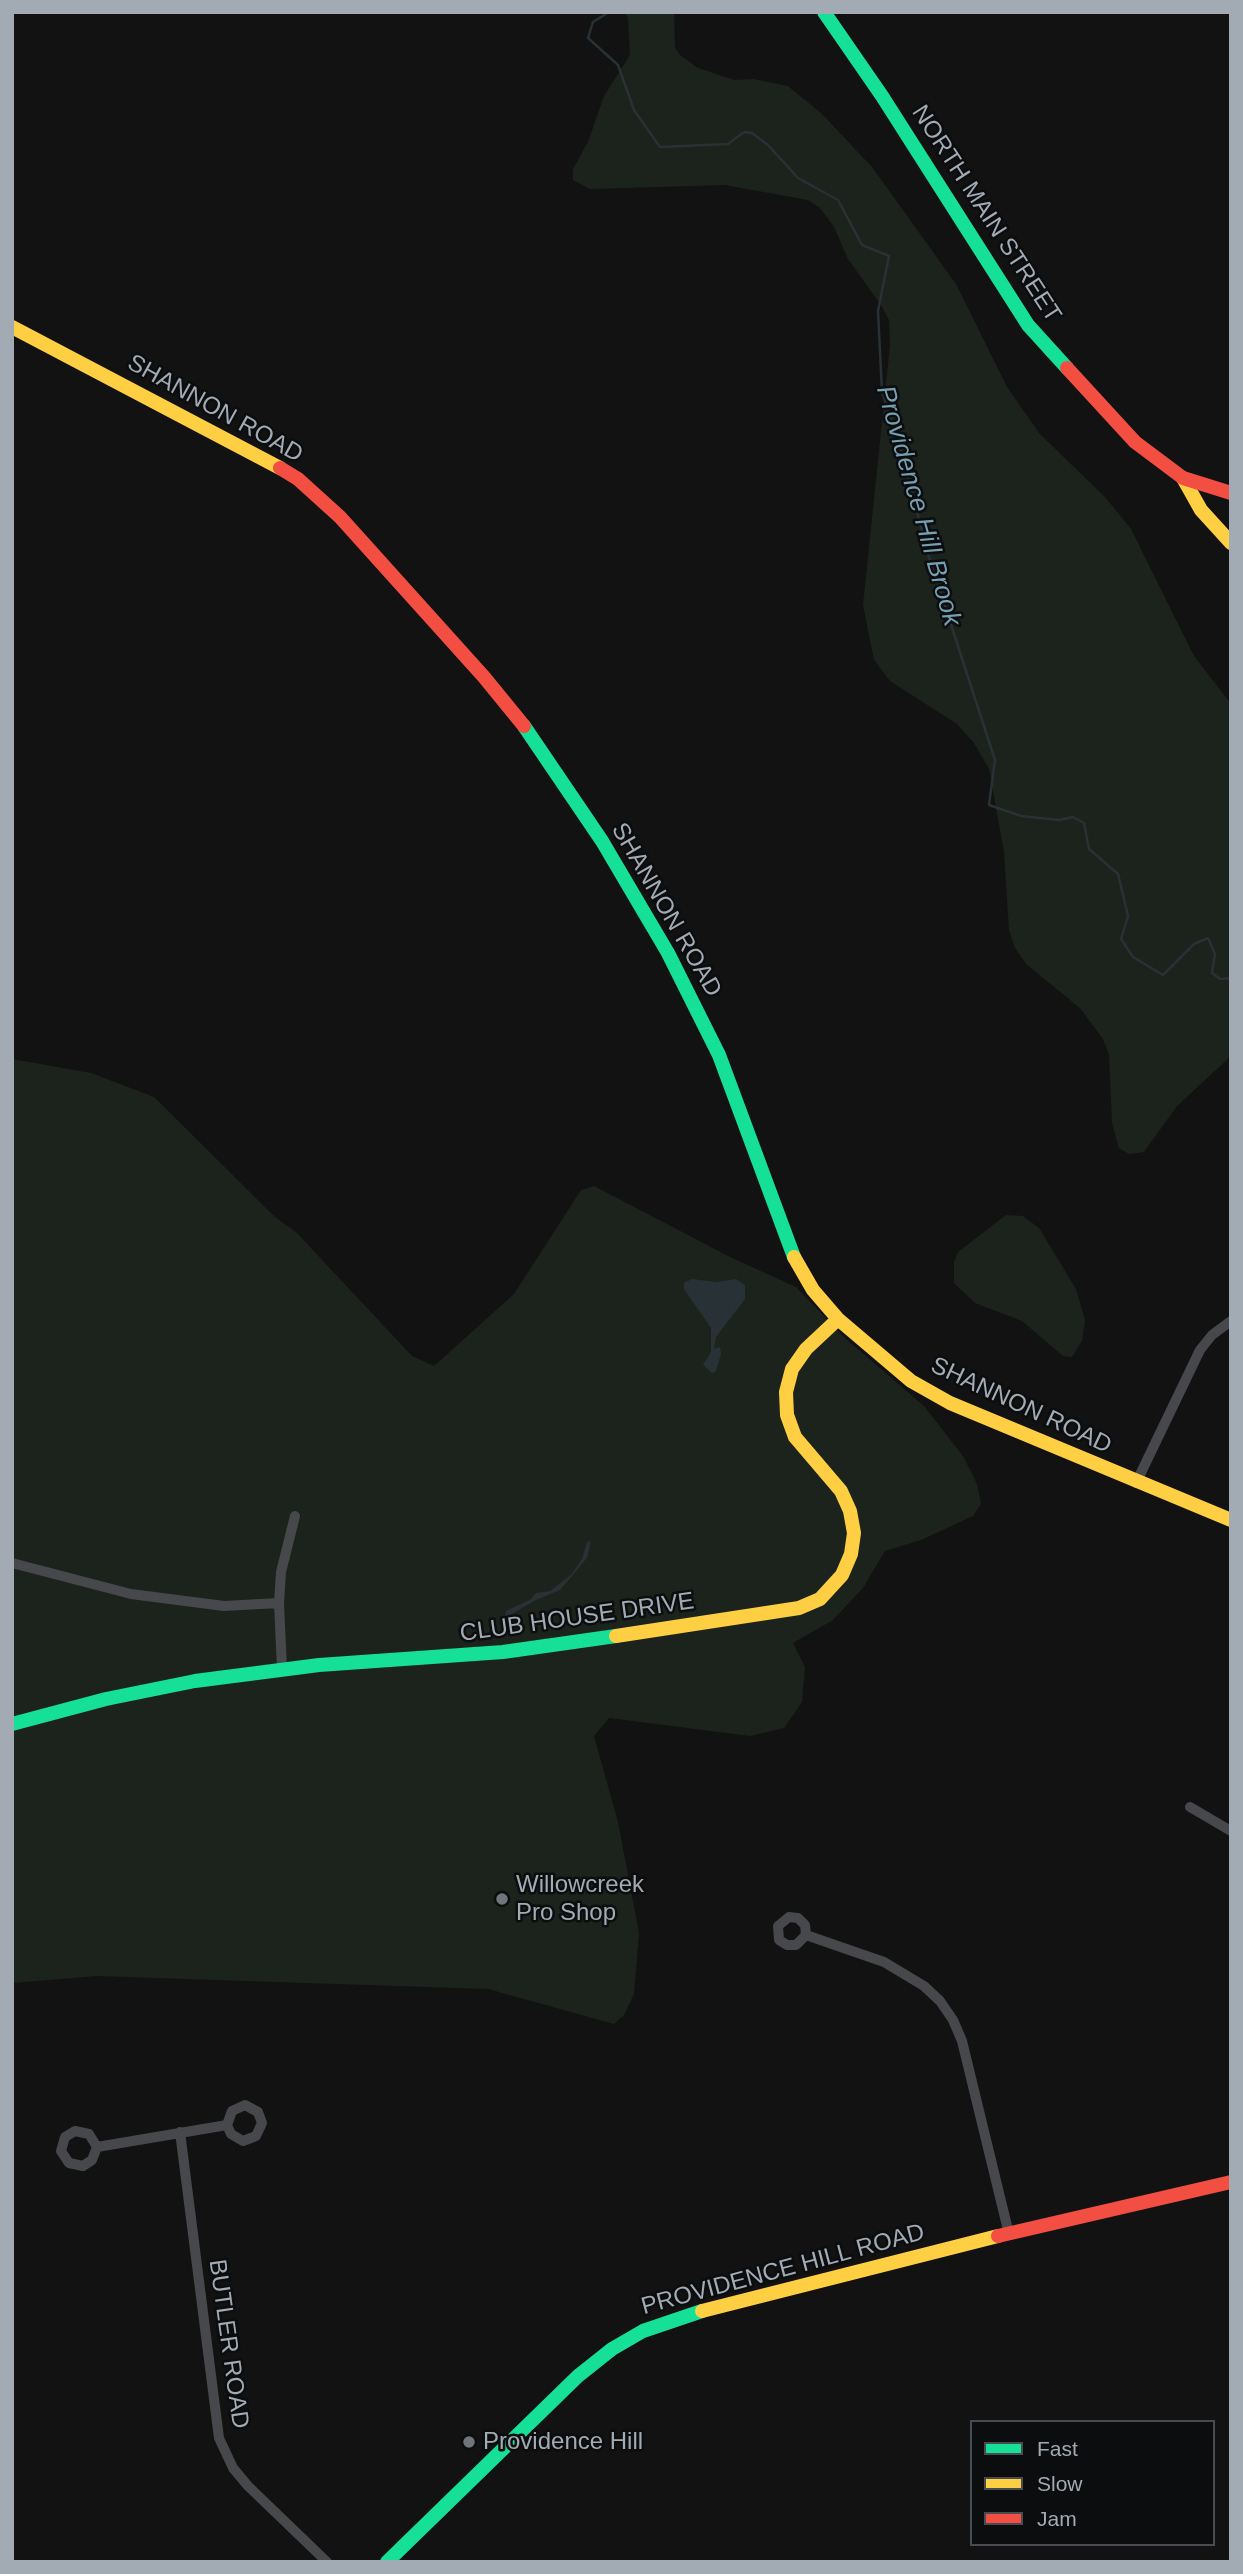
<!DOCTYPE html>
<style>
body{margin:0}
#map{position:relative;width:1243px;height:2574px;overflow:hidden;background:#121212;font-family:Arial,sans-serif}
canvas{display:block}
.frame{position:absolute;inset:0;border:14px solid #a2aab4;pointer-events:none}
.legend{position:absolute;left:970px;top:2420px;width:245px;height:126px;box-sizing:border-box;background:#0c0d0e;border:2px solid #484c50;margin:0;padding:9px 12px;list-style:none;font-size:21px;color:#a2aab4}
.legend li{display:flex;align-items:center;gap:14px;height:35px}
.legend b{width:35px;border:2px solid #484c50}
</style>
<div id="map">
<canvas width="1243" height="2574"></canvas>
<div class="frame"></div>
<ul class="legend">
<li><b style="height:9px;background:#16e098"></b>Fast</li>
<li><b style="height:9px;background:#ffcf43"></b>Slow</li>
<li><b style="height:9px;background:#f24e42"></b>Jam</li>
</ul>
</div>
<script>
const ctx = document.querySelector('canvas').getContext('2d');
ctx.lineJoin = 'round';
function paint(path, color) {
  ctx.fillStyle = color;
  ctx.fill(path, 'evenodd');
}
function toPath(rows) {
  const path = new Path2D();
  for (const r of rows) {
    path.moveTo(r[0], r[1]);
    for (let i = 2; i < r.length; i += 2) path.lineTo(r[i], r[i + 1]);
  }
  return path;
}
function trace(path, color, width, dash) {
  ctx.strokeStyle = color;
  ctx.lineWidth = width;
  ctx.lineCap = dash ? 'butt' : 'round';
  ctx.setLineDash(dash || []);
  ctx.stroke(path);
}
function write(font, color, halo, rows, align = 'center') {
  ctx.font = font + ' Arial,sans-serif';
  ctx.lineWidth = 5;
  ctx.setLineDash([]);
  ctx.textBaseline = 'middle';
  ctx.strokeStyle = halo;
  ctx.fillStyle = color;
  for (const [text, x, y, turn = 0] of rows) {
    ctx.save();
    ctx.translate(x, y);
    ctx.rotate((+turn || 0) * Math.PI / 180);
    ctx.textAlign = isNaN(turn) ? turn : align;
    if (halo) ctx.strokeText(text, 0, 0);
    ctx.fillText(text, 0, 0);
    ctx.restore();
  }
}
paint(toPath([
 [624,12,674,12,675,48,680,55,698,68,734,80,753,79,788,86,821,113,872,167,956,284,1007,387,1040,434,1105,497,1131,529,1194,656,1231,704,1231,1056,1177,1106,1144,1152,1129,1154,1119,1148,1112,1123,1109,1055,1103,1039,1080,1008,1026,964,1015,948,1009,930,1004,852,989,769,974,743,957,724,890,681,874,660,863,605,890,345,889,320,881,305,848,259,834,227,820,208,808,200,725,185,590,189,573,180,573,169,588,142,604,96,630,55,628,18],
 [12,1059,91,1073,154,1097,275,1217,296,1232,412,1356,434,1366,514,1294,581,1190,594,1186,730,1257,796,1287,845,1338,924,1406,963,1456,977,1484,981,1504,973,1516,921,1540,885,1551,863,1588,833,1620,793,1643,805,1667,802,1702,784,1728,750,1736,609,1718,594,1736,618,1822,639,1933,634,1994,624,2015,614,2024,488,1989,97,1976,12,1983],
 [1006,1215,1023,1216,1039,1228,1076,1289,1085,1320,1082,1341,1072,1357,1063,1356,1022,1321,975,1303,954,1283,954,1262,958,1252]
]), '#1c231c');
paint(toPath([
 [692,1279,717,1282,736,1279,745,1285,745,1299,716,1337,714,1349,720,1347,721,1354,716,1371,712,1373,703,1365,711,1352,711,1328,684,1289,684,1283],
 [591,1541,587,1558,560,1590,536,1600,505,1618,506,1611,531,1599,536,1593,550,1591,571,1575,582,1559,587,1542]
]), '#283135');
trace(toPath([
 [609,12,593,22,588,38,618,65,634,110,660,147,728,144,744,132,752,133,768,145,798,178,838,200,862,245,889,256,878,311,882,392,898,439,929,557,995,760,989,805,1021,816,1059,820,1073,817,1084,823,1089,849,1118,874,1128,916,1121,939,1133,957,1163,975,1194,944,1208,938,1215,954,1212,973,1220,979,1231,978]
]), '#283135', 2.5);
trace(toPath([
 [1136,1483,1200,1350,1212,1335,1231,1321],
 [12,1563,131,1594,224,1606,279,1603],
 [282,1669,279,1603,281,1572,295,1516],
 [1190,1807,1231,1831],
 [806,1935,796,1945,787,1945,779,1940,778,1926,789,1917,798,1918,805,1925,806,1935,884,1962,924,1986,940,2001,953,2020,962,2041,1009,2234],
 [180,2132,219,2438,233,2468,248,2486,327,2562],
 [97,2147,92,2160,83,2166,69,2163,61,2151,65,2137,75,2131,89,2134,97,2147,227,2125,231,2134,243,2141,256,2136,262,2123,258,2112,245,2105,232,2111,227,2125]
]), '#46484b', 10);
trace(toPath([
 [824,12,882,96,1028,325,1067,368],
 [524,726,602,841,668,953,719,1055,794,1257],
 [12,1724,106,1699,195,1681,319,1665,503,1652,616,1636],
 [387,2562,578,2376,612,2349,643,2331,702,2311]
]), '#16e098', 14);
trace(toPath([
 [12,327,280,468],
 [1183,478,1201,510,1231,543],
 [794,1257,813,1290,838,1319,911,1381,950,1403,1231,1520],
 [616,1636,799,1608,820,1599,842,1575,851,1554,854,1533,850,1511,841,1491,795,1437,787,1415,786,1392,792,1369,806,1349,838,1319],
 [702,2311,998,2236]
]), '#ffcf43', 14);
trace(toPath([
 [1067,368,1135,442,1183,478,1231,493],
 [280,468,298,479,340,517,484,677,524,726],
 [998,2236,1231,2182]
]), '#f24e42', 14);
for (const [x, y, r, color] of [
 [502,1899,7,"#70757b"],
 [469,2442,7,"#70757b"]
]) {
  const dot = new Path2D();
  dot.arc(x, y, r, 0, 2 * Math.PI);
  ctx.fillStyle = color;
  ctx.fill(dot);
  trace(dot, '#0c0d0e', 2.5);
}
write('24px', '#a2aab4', '#0c0d0e', [
 ["NORTH MAIN STREET",986,214,57],
 ["SHANNON ROAD",215,409,29],
 ["SHANNON ROAD",666,910,60],
 ["SHANNON ROAD",1021,1406,25],
 ["CLUB HOUSE DRIVE",577,1618,-8],
 ["PROVIDENCE HILL ROAD",783,2270,-15],
 ["BUTLER ROAD",228,2344,82]
]);
write('24px', '#a2aab4', '#0c0d0e', [
 ["Willowcreek",516,1885],
 ["Pro Shop",516,1913],
 ["Providence Hill",483,2442]
], 'left');
write('italic 26px', '#789eb1', '#0c0d0e', [
 ["Providence Hill Brook",918,506,74]
]);
</script>
